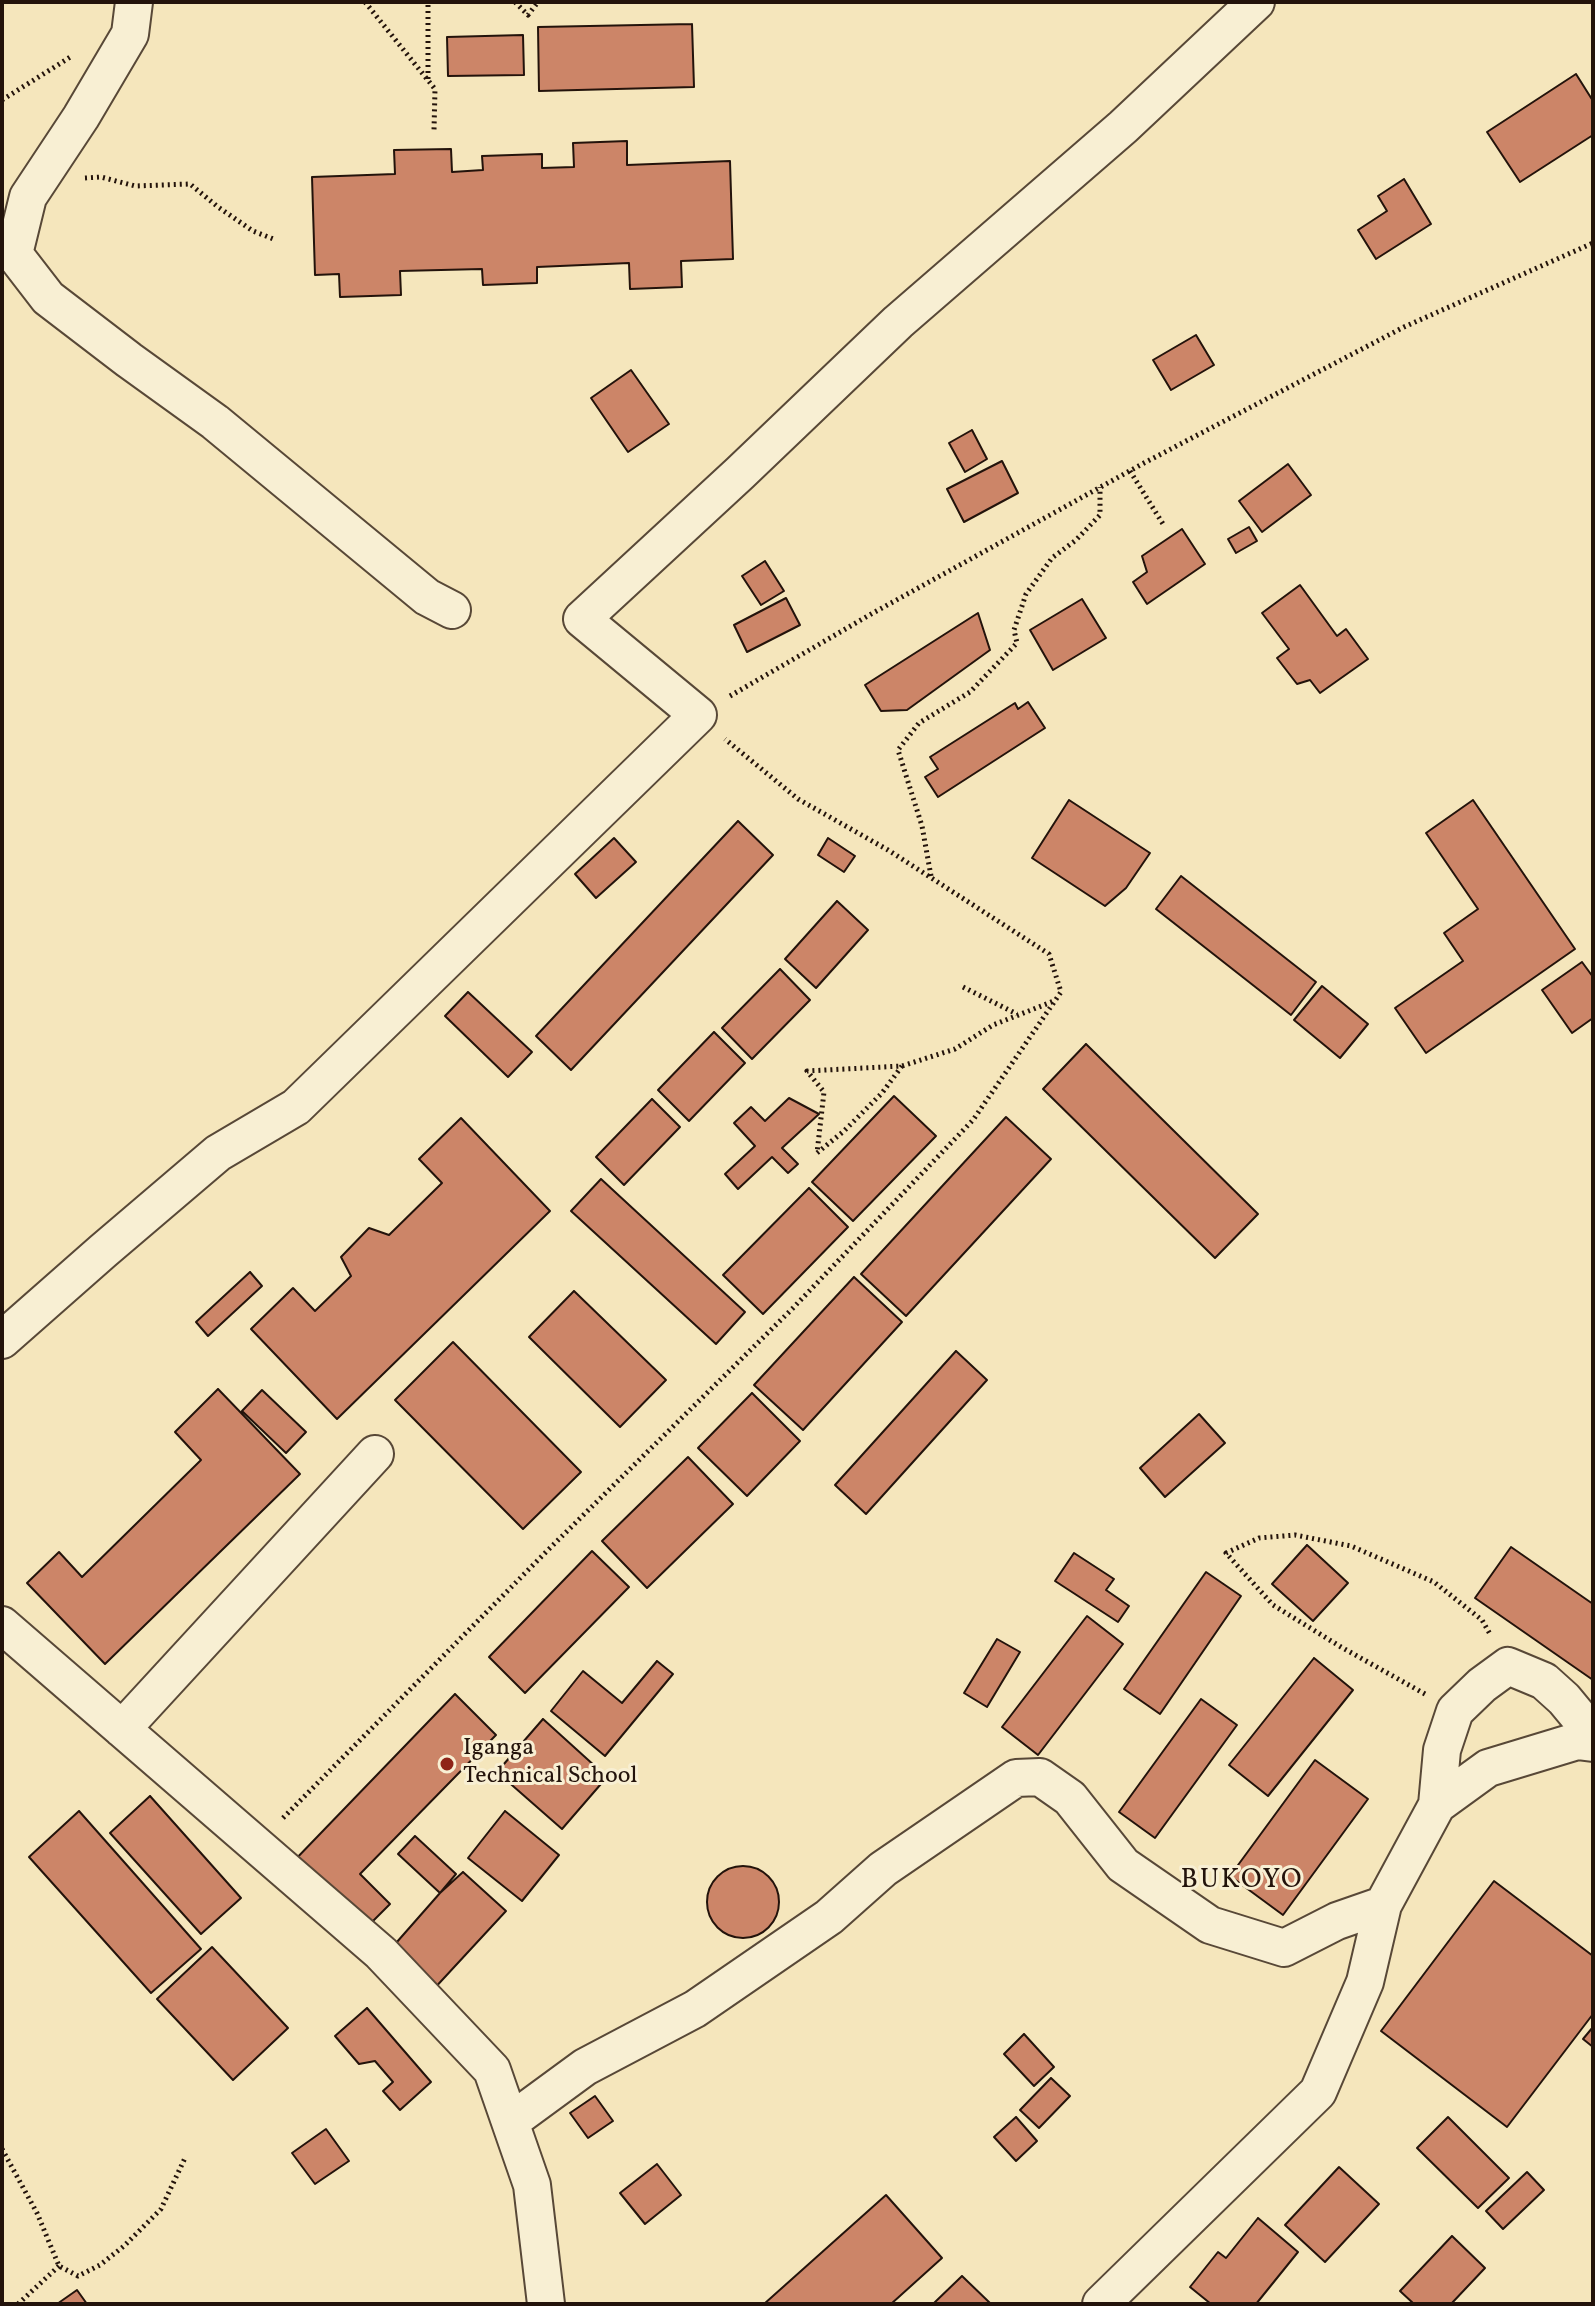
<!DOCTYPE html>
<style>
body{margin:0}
#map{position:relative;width:1595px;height:2306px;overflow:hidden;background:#f5e6bc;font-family:Vollkorn,serif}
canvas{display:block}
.frame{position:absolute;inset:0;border:4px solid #23130b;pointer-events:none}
</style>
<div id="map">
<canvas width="1595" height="2306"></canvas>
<div class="frame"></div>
</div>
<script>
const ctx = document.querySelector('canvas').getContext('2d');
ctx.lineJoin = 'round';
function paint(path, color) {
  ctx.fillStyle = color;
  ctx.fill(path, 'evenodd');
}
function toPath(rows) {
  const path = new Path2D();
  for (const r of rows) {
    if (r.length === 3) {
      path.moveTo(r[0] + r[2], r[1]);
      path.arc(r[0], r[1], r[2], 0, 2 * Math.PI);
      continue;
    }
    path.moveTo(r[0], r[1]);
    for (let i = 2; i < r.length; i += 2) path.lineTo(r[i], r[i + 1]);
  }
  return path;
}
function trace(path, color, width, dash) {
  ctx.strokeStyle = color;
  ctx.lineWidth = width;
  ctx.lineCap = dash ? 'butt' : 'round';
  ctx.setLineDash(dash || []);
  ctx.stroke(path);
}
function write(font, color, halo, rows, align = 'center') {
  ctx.font = font + ' Vollkorn,serif';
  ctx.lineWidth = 6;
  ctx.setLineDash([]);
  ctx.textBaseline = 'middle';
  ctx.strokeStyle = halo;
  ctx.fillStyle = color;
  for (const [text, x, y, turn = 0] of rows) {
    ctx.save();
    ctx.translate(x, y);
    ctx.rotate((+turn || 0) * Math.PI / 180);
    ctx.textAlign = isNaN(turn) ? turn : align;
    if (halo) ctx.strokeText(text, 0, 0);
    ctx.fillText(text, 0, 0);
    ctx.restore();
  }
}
const building = toPath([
 [692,24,694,87,539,91,538,27,692,24],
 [523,35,524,75,448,76,447,37,523,35],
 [1576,74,1593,101,1593,135,1520,182,1487,132,1576,74],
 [627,141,627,165,730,161,733,259,681,261,682,287,630,289,629,263,537,267,537,283,483,285,482,269,400,271,401,295,340,297,339,274,315,275,312,177,395,174,394,150,451,149,452,172,483,170,482,156,542,154,542,168,574,167,573,143,627,141],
 [1404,179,1431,224,1376,259,1358,230,1387,211,1378,196,1404,179],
 [1196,335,1214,365,1171,390,1153,360,1196,335],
 [631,370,669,424,628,452,591,398,631,370],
 [972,430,987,459,965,472,949,443,972,430],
 [1002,461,1018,493,964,522,947,489,1002,461],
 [1288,464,1311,495,1262,532,1239,501,1288,464],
 [1249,527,1257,541,1236,553,1228,539,1249,527],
 [1182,529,1205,564,1147,604,1133,582,1147,572,1142,556,1182,529],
 [765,561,784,591,761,605,742,576,765,561],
 [1300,585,1337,636,1346,629,1368,659,1320,693,1310,680,1297,684,1277,658,1289,649,1262,613,1300,585],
 [786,598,800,625,747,652,734,625,786,598],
 [1082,599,1106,638,1053,670,1030,630,1082,599],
 [978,613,990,650,907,710,881,711,865,685,978,613],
 [1028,702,1045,728,938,797,925,777,938,769,930,757,1015,703,1018,709,1028,702],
 [1069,800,1150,853,1126,888,1105,906,1032,858,1069,800],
 [1473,800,1575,949,1426,1053,1395,1008,1463,961,1444,933,1478,909,1426,833,1473,800],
 [738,821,773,855,571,1070,536,1036,738,821],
 [614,838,636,862,596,898,575,874,614,838],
 [828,838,855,856,844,872,818,855,828,838],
 [1181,876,1316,982,1291,1015,1156,909,1181,876],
 [837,901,868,930,816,988,785,959,837,901],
 [1582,962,1593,977,1593,1018,1572,1033,1542,990,1582,962],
 [780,969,810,1000,752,1059,722,1028,780,969],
 [1322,986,1368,1024,1340,1058,1294,1020,1322,986],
 [468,992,532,1052,508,1077,445,1016,468,992],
 [714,1032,745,1063,689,1121,658,1090,714,1032],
 [1086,1044,1258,1214,1215,1258,1043,1089,1086,1044],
 [894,1096,936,1136,853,1221,812,1182,894,1096],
 [789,1098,819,1114,782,1148,798,1164,788,1173,772,1157,738,1189,725,1174,755,1146,734,1123,751,1107,765,1121,789,1098],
 [652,1099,680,1127,624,1185,596,1157,652,1099],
 [1006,1117,1051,1159,906,1316,861,1274,1006,1117],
 [461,1118,550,1211,337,1419,251,1329,293,1288,315,1311,351,1276,341,1257,369,1228,389,1235,442,1183,419,1159,461,1118],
 [601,1179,745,1312,716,1344,571,1211,601,1179],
 [809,1188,848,1227,763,1314,723,1275,809,1188],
 [250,1272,262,1286,208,1336,196,1322,250,1272],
 [854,1277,902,1322,803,1430,754,1385,854,1277],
 [574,1291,666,1380,620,1427,529,1337,574,1291],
 [453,1342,581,1472,523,1529,395,1400,453,1342],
 [956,1351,987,1380,866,1514,835,1485,956,1351],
 [218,1389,300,1474,105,1664,27,1583,59,1552,82,1577,201,1460,175,1432,218,1389],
 [262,1390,306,1432,286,1453,242,1411,262,1390],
 [752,1393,800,1441,747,1496,698,1448,752,1393],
 [1199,1414,1225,1443,1165,1497,1140,1468,1199,1414],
 [688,1457,733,1504,647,1588,602,1541,688,1457],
 [1307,1545,1348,1583,1313,1621,1272,1584,1307,1545],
 [1511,1547,1593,1604,1593,1680,1475,1598,1511,1547],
 [592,1551,629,1587,525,1693,489,1657,592,1551],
 [1074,1553,1114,1579,1106,1590,1129,1606,1118,1622,1055,1581,1074,1553],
 [1206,1572,1241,1596,1160,1714,1124,1689,1206,1572],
 [1087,1616,1123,1644,1038,1755,1002,1727,1087,1616],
 [997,1639,1020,1652,987,1707,964,1693,997,1639],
 [1314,1658,1353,1690,1268,1796,1229,1765,1314,1658],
 [657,1661,673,1674,605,1756,551,1711,583,1671,622,1703,657,1661],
 [455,1694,496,1735,360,1874,390,1904,361,1933,291,1864,455,1694],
 [1201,1699,1237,1725,1155,1838,1119,1812,1201,1699],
 [543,1719,607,1777,562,1829,497,1772,543,1719],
 [1315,1760,1368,1799,1283,1915,1230,1876,1315,1760],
 [150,1796,241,1898,201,1934,110,1833,150,1796],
 [79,1811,201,1949,151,1993,29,1857,79,1811],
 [505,1811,559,1855,522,1901,468,1858,505,1811],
 [415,1836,456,1874,440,1893,398,1854,415,1836],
 [743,1902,36],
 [463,1872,506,1911,432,1991,389,1951,440,1893,463,1872],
 [1494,1881,1593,1956,1593,2014,1507,2127,1381,2031,1494,1881],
 [212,1947,288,2028,233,2080,157,1999,212,1947],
 [367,2008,431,2082,400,2110,383,2091,393,2082,375,2061,359,2064,335,2036,367,2008],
 [1593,2027,1593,2047,1583,2039,1593,2027],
 [1024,2034,1054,2067,1034,2086,1004,2054,1024,2034],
 [1051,2078,1070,2096,1039,2128,1020,2110,1051,2078],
 [595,2096,613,2121,588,2138,570,2113,595,2096],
 [1016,2117,1037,2141,1016,2161,994,2137,1016,2117],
 [1448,2117,1509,2178,1478,2208,1417,2148,1448,2117],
 [326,2129,349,2161,315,2184,292,2153,326,2129],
 [657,2164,681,2195,645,2224,620,2193,657,2164],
 [1339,2167,1379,2204,1325,2262,1285,2225,1339,2167],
 [1527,2172,1544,2190,1503,2229,1486,2211,1527,2172],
 [886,2195,942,2258,891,2304,764,2304,886,2195],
 [1258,2218,1298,2252,1256,2304,1211,2304,1190,2287,1218,2252,1226,2258,1258,2218],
 [1452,2236,1485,2268,1451,2304,1414,2304,1400,2291,1452,2236],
 [962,2276,991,2304,933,2304,962,2276],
 [77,2290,87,2304,57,2304,77,2290]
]);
paint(building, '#cc8568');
trace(building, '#23130b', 2);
const minor = toPath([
 [134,2,130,34,81,117,28,197,14,254,48,298,129,360,215,422,427,597,452,610],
 [2,1340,103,1251,218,1153,296,1107,698,715,582,619,740,473,898,322,1123,127,1256,2],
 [2,1625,381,1953,492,2070,532,2185,546,2304],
 [122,1729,375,1454],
 [1437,1805,1442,1750,1455,1711,1482,1685,1508,1666,1544,1681,1564,1699,1593,1734],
 [510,2122,585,2067,695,2009,829,1917,883,1869,1016,1778,1040,1777,1070,1798,1123,1865,1210,1925,1284,1948,1337,1921,1383,1905],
 [1101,2304,1318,2092,1365,1982,1383,1905,1437,1805,1488,1768,1577,1741,1593,1743]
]);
trace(minor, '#584837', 40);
trace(toPath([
 [365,2,435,89,434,130],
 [515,2,528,15,538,2],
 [428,79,428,2],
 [2,100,72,56],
 [85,178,101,177,135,186,190,184,218,207,253,231,276,240],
 [1130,471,1163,524],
 [730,696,873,613,1144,463,1404,327,1593,243],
 [931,876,922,826,898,750,919,723,970,692,1017,643,1014,630,1026,594,1052,558,1076,540,1100,515,1100,487],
 [963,987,1017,1014],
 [902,1066,882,1093,844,1131,817,1153,824,1092,807,1071,902,1066,955,1049,993,1025,1054,1001],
 [1425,1694,1341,1647,1273,1605,1226,1553,1259,1538,1295,1535,1351,1546,1434,1582,1482,1620,1490,1634],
 [283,1818,546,1552,793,1308,973,1120,1061,992,1049,954,888,850,798,799,725,739],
 [2,2149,37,2213,59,2266,78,2276,100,2265,124,2246,161,2209,185,2158],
 [18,2304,59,2266]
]), '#23130b', 5, [2, 4]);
trace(minor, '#f8efd3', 36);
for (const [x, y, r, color] of [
 [447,1764,8,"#8f2418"]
]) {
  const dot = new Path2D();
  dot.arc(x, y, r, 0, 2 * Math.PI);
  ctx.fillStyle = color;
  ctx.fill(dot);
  trace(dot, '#f8efd3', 3);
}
write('24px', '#23130b', '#f8efd3', [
 ["Iganga",463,1750],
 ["Technical School",463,1778]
], 'left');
ctx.letterSpacing = '2px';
write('28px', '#23130b', '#f8efd3', [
 ["BUKOYO",1242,1882]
]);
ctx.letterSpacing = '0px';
</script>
